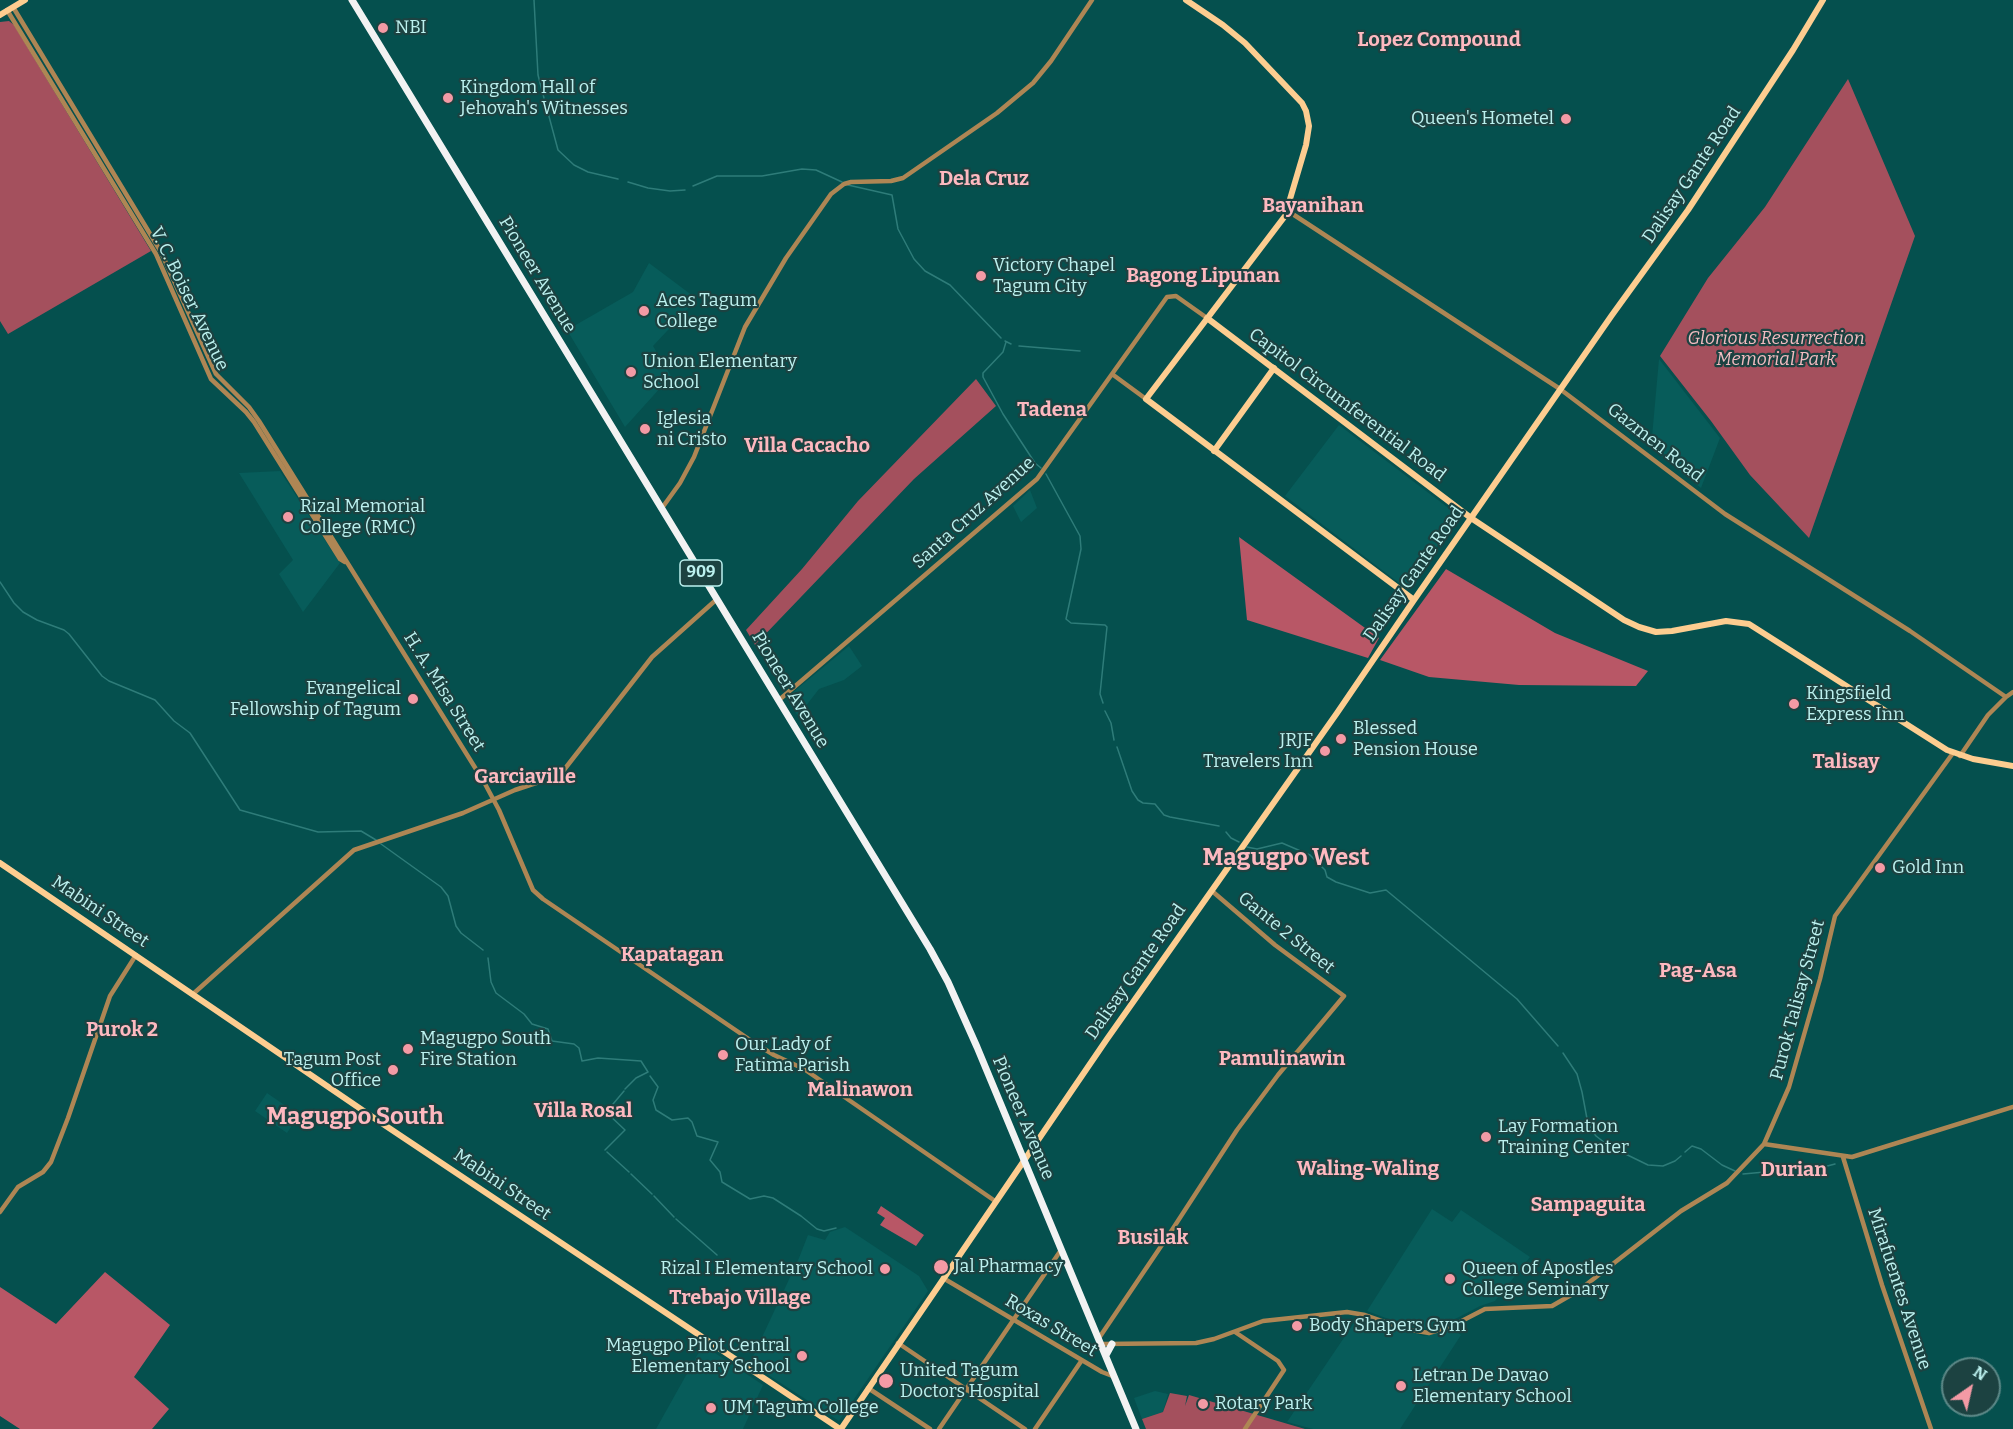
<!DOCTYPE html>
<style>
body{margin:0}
#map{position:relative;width:2013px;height:1429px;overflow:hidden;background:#05504e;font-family:Bitter,serif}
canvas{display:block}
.north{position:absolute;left:1941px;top:1357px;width:60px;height:60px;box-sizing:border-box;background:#1c4241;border:2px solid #5c8887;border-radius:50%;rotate:34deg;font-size:16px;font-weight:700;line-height:24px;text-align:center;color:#bcf1ef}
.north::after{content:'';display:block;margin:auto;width:21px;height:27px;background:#f49aa5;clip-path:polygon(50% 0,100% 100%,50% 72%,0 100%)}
</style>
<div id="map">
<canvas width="2013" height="1429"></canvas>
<div class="north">N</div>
</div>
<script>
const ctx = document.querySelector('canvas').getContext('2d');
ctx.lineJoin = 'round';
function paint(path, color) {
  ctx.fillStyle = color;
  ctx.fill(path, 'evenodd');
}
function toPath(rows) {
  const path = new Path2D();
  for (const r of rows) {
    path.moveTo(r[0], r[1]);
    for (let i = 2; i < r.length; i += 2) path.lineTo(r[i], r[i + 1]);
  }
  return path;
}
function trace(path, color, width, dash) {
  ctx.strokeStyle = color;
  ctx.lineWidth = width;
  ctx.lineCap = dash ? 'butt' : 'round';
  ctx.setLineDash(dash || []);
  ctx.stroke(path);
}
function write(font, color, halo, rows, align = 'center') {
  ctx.font = font + ' Bitter,serif';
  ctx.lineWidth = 4.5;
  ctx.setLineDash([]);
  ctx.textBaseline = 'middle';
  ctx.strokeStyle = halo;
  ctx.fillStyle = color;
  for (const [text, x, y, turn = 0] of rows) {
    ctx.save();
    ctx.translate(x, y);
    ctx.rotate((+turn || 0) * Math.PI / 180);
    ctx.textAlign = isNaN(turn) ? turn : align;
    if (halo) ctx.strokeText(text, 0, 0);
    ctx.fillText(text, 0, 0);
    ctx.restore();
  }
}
paint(toPath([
 [649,263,697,299,653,346,671,376,625,427,567,330,633,292],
 [1659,359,1720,438,1701,488,1651,448],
 [1339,425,1459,516,1407,589,1285,496],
 [280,471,340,563,303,612,279,574,293,560,239,473],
 [1030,490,1037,508,1021,522,1013,506],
 [849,646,862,666,844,680,819,689,798,716,786,698],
 [267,1093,299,1115,287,1133,255,1111],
 [1432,1209,1452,1222,1461,1210,1530,1257,1495,1301,1480,1306,1440,1327,1423,1329,1410,1327,1367,1311],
 [845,1227,919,1276,928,1291,839,1421,750,1363,799,1258,808,1235,825,1240,830,1232],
 [1358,1317,1424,1336,1453,1329,1461,1335,1400,1429,1313,1429,1287,1422],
 [703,1345,763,1385,743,1429,656,1429],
 [1155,1391,1168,1394,1163,1412,1142,1419,1134,1398]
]), '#075c5a');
paint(toPath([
 [9,21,14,25,151,251,8,334,0,321,0,22],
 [1848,79,1915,236,1809,538,1750,475,1711,421,1660,356,1708,278,1765,207],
 [976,379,996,406,914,479,755,645,746,630,802,569,858,501],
 [1170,1393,1187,1396,1185,1406,1189,1395,1305,1429,1146,1429,1142,1419,1163,1412]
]), '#a4505d');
paint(toPath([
 [1239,537,1379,638,1368,658,1247,620],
 [1446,569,1555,633,1648,671,1636,686,1519,685,1429,677,1380,660],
 [881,1206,924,1235,916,1246,880,1225,885,1218,877,1213],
 [105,1272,170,1325,134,1377,169,1409,152,1429,20,1429,0,1416,0,1287,56,1324]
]), '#b85766');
trace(toPath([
 [534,0,538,75,544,98],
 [547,109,558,150,574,165,588,172,618,179],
 [628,182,648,188,670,191,685,190],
 [848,185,892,195,898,229,914,259,925,271,950,285,1001,338],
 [693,186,717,176,762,176,802,169,816,170,842,182],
 [1005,341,1011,344],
 [1006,342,1003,352,983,373,983,377,1003,414,1035,463,1041,468],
 [1019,346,1080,351],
 [1046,474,1080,536,1081,549,1066,619,1071,623,1105,625,1107,627,1100,694,1103,703],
 [0,582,14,603,23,612,37,620,64,630,69,634,102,676,109,681,155,700,174,721,190,733,240,810,318,832,361,831,376,840],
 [1105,711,1111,723,1114,740],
 [1117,747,1132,791,1138,800,1143,803,1155,804,1164,815,1170,817,1219,826],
 [1226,832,1231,838,1239,842],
 [381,844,441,887,448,896,456,926,461,933,483,950],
 [1247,847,1257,849,1282,843,1310,855,1325,870,1327,877,1336,882,1370,893,1386,890,1517,999,1558,1046],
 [488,958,491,982,496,993,524,1014,532,1024,548,1029,552,1041,574,1044,579,1048,582,1061,598,1058,641,1061,648,1072,636,1078,625,1089],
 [1563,1053,1577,1074,1582,1092,1588,1124,1596,1136,1609,1146,1648,1165,1663,1166,1675,1161,1681,1156],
 [650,1076,658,1087,653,1100,656,1110,672,1120,688,1118,692,1122,697,1136,718,1142,710,1160,720,1172,722,1182,750,1199,764,1196,773,1198,801,1216,817,1229,824,1231,836,1228],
 [608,1110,624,1091],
 [605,1150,625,1130,606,1112],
 [607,1152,629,1172],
 [1685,1152,1692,1146,1701,1149,1722,1165,1735,1171],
 [631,1174,652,1194],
 [1743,1174,1776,1171,1789,1176,1835,1164],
 [654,1196,674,1217],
 [676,1219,717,1255]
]), '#2e7c79', 1.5);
trace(toPath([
 [13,7,161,252,216,374,249,407,259,421,484,782,499,810,533,890,543,899,756,1044,774,1055,804,1069,995,1201],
 [7,10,156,254,211,379,246,412,254,422,340,559,345,562],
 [1288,211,1560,389,1725,514,1910,631,2006,697],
 [1112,374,1146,399],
 [662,508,680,483,694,457,745,327,786,258,831,194,844,184,851,182,891,181,903,178,997,113,1033,83,1051,61,1092,0],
 [779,700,1037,479,1167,297,1176,296,1207,318],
 [1960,756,1988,715,2006,697,2013,692],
 [193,994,354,850,463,813,515,790,560,775,652,657,717,599],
 [1764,1144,1852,1157,2013,1107],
 [1843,1157,1882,1285,1931,1429],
 [0,1212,18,1187,43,1172,51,1162,68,1118,110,996,136,955],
 [943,1278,1102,1372,1115,1377],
 [1235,1332,1278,1361,1284,1370,1245,1429],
 [1099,1338,1172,1230,1237,1130,1278,1075,1344,996,1275,945,1212,891],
 [898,1343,1025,1429],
 [1102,1344,1196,1343,1214,1339,1263,1321,1347,1312,1365,1315,1405,1329,1429,1333,1452,1326,1485,1309,1552,1306,1578,1291,1681,1211,1727,1183,1764,1144,1789,1087,1820,979,1835,916,1953,753],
 [868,1388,930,1429],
 [939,1429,1061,1250],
 [1035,1429,1082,1360]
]), '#ae8654', 4.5);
trace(toPath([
 [1186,0,1223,25,1245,43,1302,103,1306,111,1309,126,1306,145,1285,216,1146,399,1414,600],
 [0,15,25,0],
 [1207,318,1471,518,1624,620,1639,627,1656,632,1672,631,1726,621,1749,624,1947,750,1973,759,2013,766],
 [1214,451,1274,368],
 [0,863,371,1116,840,1429],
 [841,1429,1107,1039,1337,713,1414,600,1612,315,1688,210,1793,50,1823,0]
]), '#fdcd90', 6);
trace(toPath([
 [352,0,930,949,948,982,977,1047,1136,1429],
 [1106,1355,1112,1344]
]), '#f2f2f2', 7);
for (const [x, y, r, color] of [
 [383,28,6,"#f49aa5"],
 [448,98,6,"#f49aa5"],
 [1566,119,6,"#f49aa5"],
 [981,276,6,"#f49aa5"],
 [644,311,6,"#f49aa5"],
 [631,372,6,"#f49aa5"],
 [645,429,6,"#f49aa5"],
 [288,517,6,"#f49aa5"],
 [413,699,6,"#f49aa5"],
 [1794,704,6,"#f49aa5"],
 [1341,739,6,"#f49aa5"],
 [1325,751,6,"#f49aa5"],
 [1880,868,6,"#f49aa5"],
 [408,1049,6,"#f49aa5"],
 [723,1055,6,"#f49aa5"],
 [393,1070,6,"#f49aa5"],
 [1486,1137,6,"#f49aa5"],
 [941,1267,8,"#f49aa5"],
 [885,1269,6,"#f49aa5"],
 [1450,1279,6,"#f49aa5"],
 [1297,1326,6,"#f49aa5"],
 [802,1356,6,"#f49aa5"],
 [886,1381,8,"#f49aa5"],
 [1401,1386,6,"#f49aa5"],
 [1203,1404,6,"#f49aa5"],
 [711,1408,6,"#f49aa5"]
]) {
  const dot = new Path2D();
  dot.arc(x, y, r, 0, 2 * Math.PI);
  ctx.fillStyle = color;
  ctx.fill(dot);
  trace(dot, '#1c4241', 2);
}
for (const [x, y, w] of [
 [701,573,42]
]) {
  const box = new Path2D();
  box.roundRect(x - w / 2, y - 13, w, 26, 4.5);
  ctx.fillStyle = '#1c4241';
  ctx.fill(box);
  trace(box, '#bcf1ef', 1.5);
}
write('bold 16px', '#bcf1ef', null, [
 ["909",701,573]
]);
write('18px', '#bcf1ef', '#1c4241', [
 ["NBI",395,28],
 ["Kingdom Hall of",460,88],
 ["Jehovah's Witnesses",460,109],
 ["Queen's Hometel",1554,119,"right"],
 ["Victory Chapel",993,266],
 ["Tagum City",993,287],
 ["Aces Tagum",656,301],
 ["College",656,322],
 ["Union Elementary",643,362],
 ["School",643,383],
 ["Iglesia",657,419],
 ["ni Cristo",657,440],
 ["Rizal Memorial",300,507],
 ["College (RMC)",300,528],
 ["Evangelical",401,689,"right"],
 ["Fellowship of Tagum",401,710,"right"],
 ["Kingsfield",1806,694],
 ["Express Inn",1806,715],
 ["Blessed",1353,729],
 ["Pension House",1353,750],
 ["JRJF",1313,741,"right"],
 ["Travelers Inn",1313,762,"right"],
 ["Gold Inn",1892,868],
 ["Magugpo South",420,1039],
 ["Fire Station",420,1060],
 ["Our Lady of",735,1045],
 ["Fatima Parish",735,1066],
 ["Tagum Post",381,1060,"right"],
 ["Office",381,1081,"right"],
 ["Lay Formation",1498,1127],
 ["Training Center",1498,1148],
 ["Jal Pharmacy",954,1267],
 ["Rizal I Elementary School",873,1269,"right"],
 ["Queen of Apostles",1462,1269],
 ["College Seminary",1462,1290],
 ["Body Shapers Gym",1309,1326],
 ["Magugpo Pilot Central",790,1346,"right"],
 ["Elementary School",790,1367,"right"],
 ["United Tagum",900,1371],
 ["Doctors Hospital",900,1392],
 ["Letran De Davao",1413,1376],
 ["Elementary School",1413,1397],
 ["Rotary Park",1215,1404],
 ["UM Tagum College",723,1408]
], 'left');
write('18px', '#bcf1ef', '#1c4241', [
 ["Dalisay Gante Road",1692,175,-56],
 ["Pioneer Avenue",537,275,59],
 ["V. C. Boiser Avenue",189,299,64],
 ["Capitol Circumferential Road",1347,405,37],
 ["Gazmen Road",1655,443,38],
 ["Santa Cruz Avenue",974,513,-42],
 ["Dalisay Gante Road",1414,574,-55],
 ["Pioneer Avenue",790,690,59],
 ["H. A. Misa Street",444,692,58],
 ["Mabini Street",100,912,34],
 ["Gante 2 Street",1286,933,39],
 ["Dalisay Gante Road",1136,972,-55],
 ["Purok Talisay Street",1798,1000,-75],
 ["Pioneer Avenue",1023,1118,67],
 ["Mabini Street",502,1185,34],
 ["Mirafuentes Avenue",1899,1289,72],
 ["Roxas Street",1051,1326,31]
]);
write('italic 18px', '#f2bcc1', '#1c4241', [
 ["Glorious Resurrection",1776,339],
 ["Memorial Park",1776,360]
]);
write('bold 20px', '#feb9c0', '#1c4241', [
 ["Lopez Compound",1439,40],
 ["Dela Cruz",984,179],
 ["Bayanihan",1313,206],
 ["Bagong Lipunan",1203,276],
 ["Tadena",1052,410],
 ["Villa Cacacho",807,446],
 ["Talisay",1846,762],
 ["Garciaville",525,777],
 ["Kapatagan",672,955],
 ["Pag-Asa",1698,971],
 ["Purok 2",122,1030],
 ["Pamulinawin",1282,1059],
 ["Malinawon",860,1090],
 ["Villa Rosal",583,1111],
 ["Waling-Waling",1368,1169],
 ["Durian",1794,1170],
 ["Sampaguita",1588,1205],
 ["Busilak",1153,1238],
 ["Trebajo Village",740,1298]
]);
write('bold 24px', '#feb9c0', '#1c4241', [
 ["Magugpo West",1286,858],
 ["Magugpo South",355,1117]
]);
</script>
